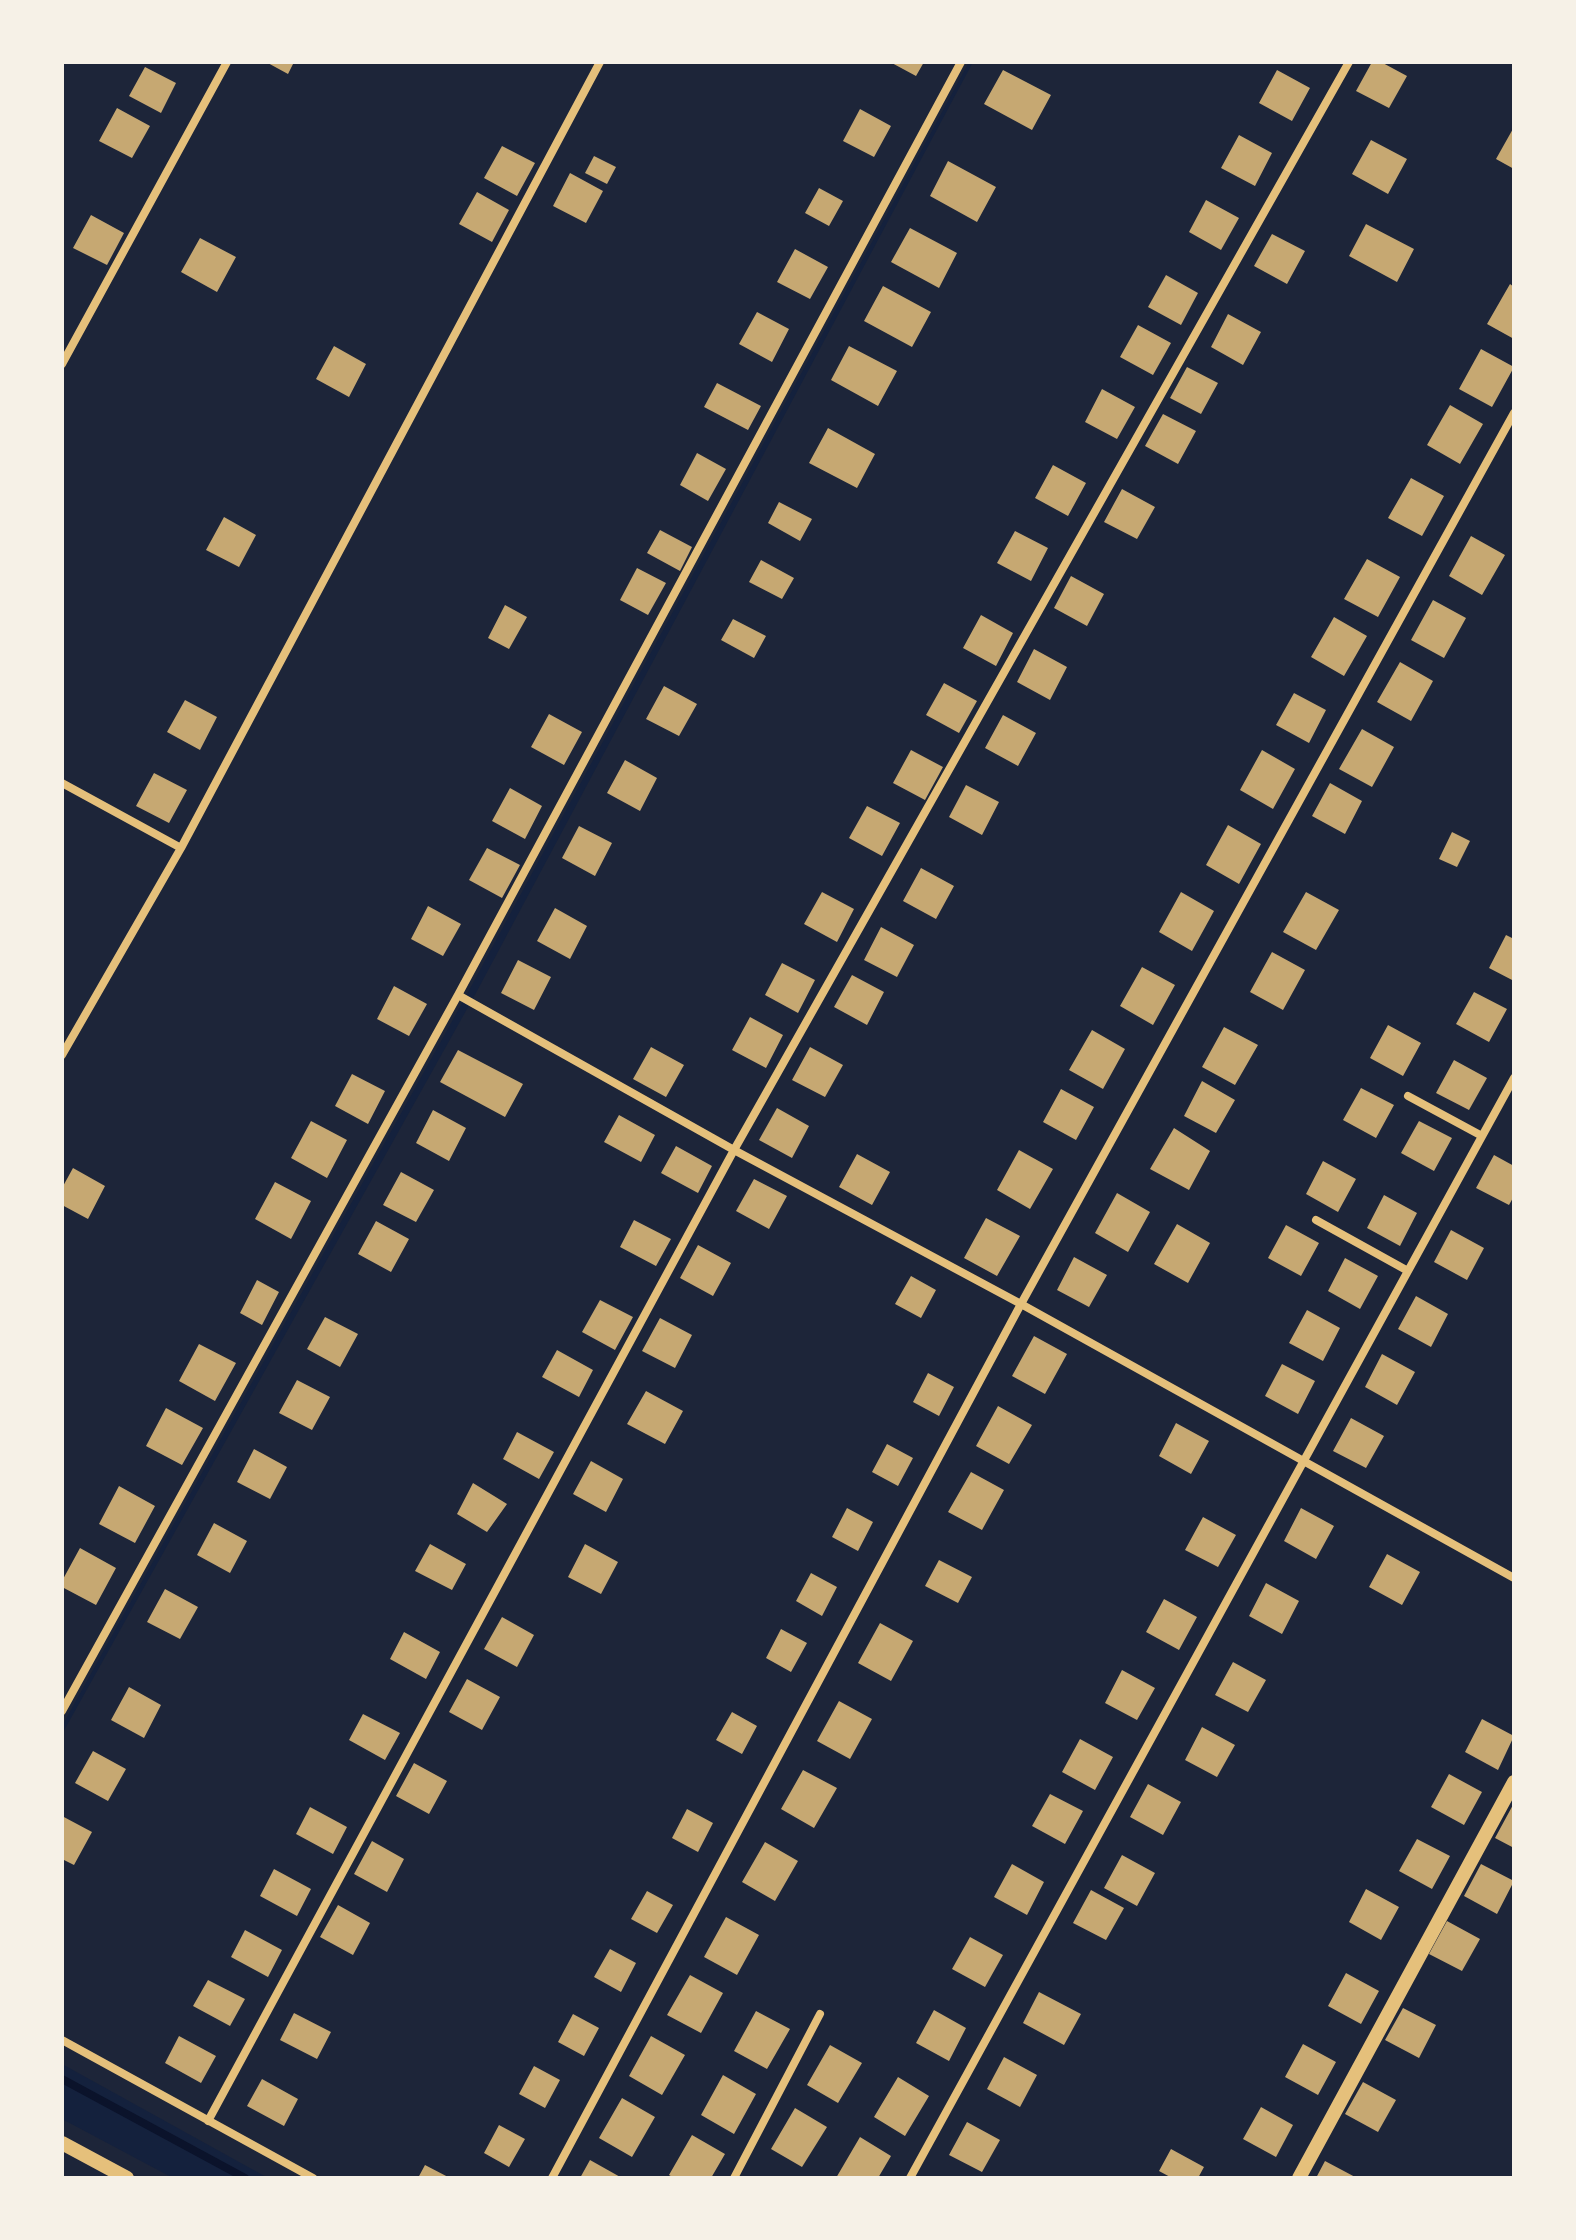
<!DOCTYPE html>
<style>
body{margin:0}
#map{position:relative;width:1576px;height:2240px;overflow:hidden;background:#14213d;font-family:Rubik,sans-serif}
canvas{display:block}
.frame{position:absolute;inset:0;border:64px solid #f6f1e7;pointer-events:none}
</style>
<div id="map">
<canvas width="1576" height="2240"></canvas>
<div class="frame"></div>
</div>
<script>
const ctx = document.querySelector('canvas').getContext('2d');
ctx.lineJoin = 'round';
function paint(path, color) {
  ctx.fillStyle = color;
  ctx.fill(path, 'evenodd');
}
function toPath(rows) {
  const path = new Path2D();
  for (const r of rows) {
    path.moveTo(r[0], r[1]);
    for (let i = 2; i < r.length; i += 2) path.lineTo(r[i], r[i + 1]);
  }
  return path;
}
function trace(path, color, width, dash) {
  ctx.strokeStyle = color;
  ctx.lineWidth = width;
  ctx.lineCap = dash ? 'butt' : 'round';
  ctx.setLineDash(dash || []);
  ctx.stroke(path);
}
paint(toPath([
 [62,62,969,62,466,996,62,1726],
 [973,62,1514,62,1514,2178,268,2178,62,2064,62,1734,477,991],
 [62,2119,173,2178,62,2178]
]), '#1d2539');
trace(toPath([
 [62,2079,245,2178]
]), '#0b132b', 8);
paint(toPath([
 [266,62,294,62,288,74],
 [890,62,924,62,916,76],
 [1372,62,1381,62,1407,76,1389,108,1356,91],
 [145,67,176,83,161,113,129,96],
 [1003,70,1051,95,1032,130,984,104],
 [1277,70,1310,88,1292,121,1259,103],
 [117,108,150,126,132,158,99,141],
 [860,109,891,126,874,157,843,141],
 [1514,127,1514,169,1496,159],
 [1239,135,1272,153,1255,186,1221,168],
 [1371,140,1407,159,1388,194,1352,174],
 [502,146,535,163,517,196,484,178],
 [594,156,616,167,607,184,585,173],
 [948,161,996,187,977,222,930,196],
 [570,173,603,191,586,223,553,206],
 [819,188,843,201,829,226,805,213],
 [477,192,509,210,492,242,459,224],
 [1206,200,1239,218,1221,250,1189,232],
 [91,215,124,233,107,265,73,248],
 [1366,224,1414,249,1397,282,1349,256],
 [910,228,957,253,939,288,891,262],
 [1272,234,1305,251,1287,284,1254,266],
 [200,238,236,257,217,292,181,272],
 [795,249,828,267,810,299,777,282],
 [1166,275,1198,293,1181,325,1148,307],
 [1510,284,1514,287,1514,339,1487,324],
 [883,286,931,312,912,347,864,321],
 [757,312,789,329,772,362,739,344],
 [1228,314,1261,332,1243,365,1211,347],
 [1138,325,1171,343,1153,375,1120,357],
 [334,346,366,364,349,397,316,379],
 [849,346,897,371,878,406,831,380],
 [1481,349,1514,367,1492,407,1459,389],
 [1187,367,1218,383,1201,414,1170,398],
 [717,383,761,406,748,430,704,407],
 [1102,389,1135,407,1117,439,1085,422],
 [1450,405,1483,424,1460,464,1427,445],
 [1163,414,1196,431,1178,464,1145,446],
 [828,428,875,454,857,488,809,463],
 [697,453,726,469,708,501,680,485],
 [1053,465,1086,483,1068,516,1035,498],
 [1411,478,1444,496,1422,536,1388,518],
 [1122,489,1155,507,1137,539,1104,522],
 [779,502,812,519,800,541,768,523],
 [224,517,256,535,239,567,206,550],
 [660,530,692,547,680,571,647,553],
 [1015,531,1048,548,1031,581,997,563],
 [1471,536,1505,555,1482,595,1449,576],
 [1367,559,1400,577,1378,617,1344,599],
 [761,560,794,578,782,599,749,582],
 [637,568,666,583,648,615,620,600],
 [1071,576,1104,594,1087,626,1054,608],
 [1433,600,1466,618,1444,658,1411,640],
 [505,605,527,617,509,649,488,638],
 [981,615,1013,633,996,666,963,648],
 [1334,617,1367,636,1344,676,1311,657],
 [733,619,766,636,754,658,721,640],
 [1034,649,1067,667,1050,700,1017,682],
 [1400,662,1433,681,1411,721,1377,702],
 [944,683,977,701,959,733,926,715],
 [664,686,697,704,679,736,646,719],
 [1294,693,1326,710,1309,743,1276,725],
 [185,700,217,717,200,750,167,732],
 [549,714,582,732,564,765,531,747],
 [1003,715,1036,733,1018,766,985,748],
 [1362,729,1394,747,1372,787,1339,769],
 [911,750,943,767,925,800,893,783],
 [1262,750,1295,769,1273,809,1240,790],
 [625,760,657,778,640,811,607,793],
 [154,773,187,790,169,823,136,806],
 [1330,783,1362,801,1345,834,1312,816],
 [966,785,999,802,982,835,949,817],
 [510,788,542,806,525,839,492,821],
 [867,806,900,823,882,856,849,838],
 [1228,825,1261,844,1239,884,1206,865],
 [579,826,612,843,595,876,562,858],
 [1452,832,1470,841,1457,867,1439,859],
 [487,848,520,865,502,898,469,880],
 [921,868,954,886,936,919,903,901],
 [822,892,854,909,837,942,804,924],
 [1181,892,1214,911,1192,951,1159,932],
 [1306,892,1339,910,1316,950,1283,932],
 [428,906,461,924,443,956,411,939],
 [555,908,587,926,570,959,537,941],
 [881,927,914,945,897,977,864,960],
 [1506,935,1514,939,1514,981,1489,968],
 [1272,952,1305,970,1283,1010,1250,992],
 [518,960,551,977,534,1010,501,993],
 [782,963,815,980,798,1013,765,995],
 [1142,967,1175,985,1153,1025,1120,1006],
 [852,975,884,992,867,1025,834,1007],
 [394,986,427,1004,409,1036,377,1019],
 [1474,992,1507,1009,1489,1042,1456,1024],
 [750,1017,783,1035,766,1068,732,1050],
 [1388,1025,1421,1043,1403,1076,1370,1058],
 [1224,1027,1258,1045,1235,1085,1202,1067],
 [1092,1030,1125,1049,1103,1089,1069,1070],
 [651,1047,684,1065,666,1097,633,1079],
 [810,1047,843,1065,825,1097,792,1080],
 [458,1050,523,1084,505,1117,440,1082],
 [1454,1060,1487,1078,1469,1110,1436,1093],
 [352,1074,385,1091,368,1124,335,1106],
 [1202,1081,1235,1100,1216,1133,1184,1116],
 [1361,1088,1394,1105,1376,1138,1343,1120],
 [1061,1089,1094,1107,1076,1140,1043,1122],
 [777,1108,809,1126,792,1158,759,1140],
 [433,1110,466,1128,449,1161,416,1143],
 [619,1115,655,1135,641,1162,604,1142],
 [311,1121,347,1140,327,1178,291,1158],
 [1419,1121,1452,1138,1434,1171,1401,1153],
 [1174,1128,1210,1151,1189,1190,1150,1169],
 [676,1146,712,1166,698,1193,661,1173],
 [1019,1150,1053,1169,1030,1209,997,1190],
 [857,1154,890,1172,872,1205,839,1187],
 [1494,1155,1514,1166,1514,1196,1509,1205,1476,1188],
 [1323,1161,1356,1179,1338,1212,1306,1194],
 [73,1168,105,1186,88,1219,62,1205,62,1188],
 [401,1172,434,1190,416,1222,383,1205],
 [754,1179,787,1196,769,1229,736,1211],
 [275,1182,311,1201,291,1239,255,1219],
 [1117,1193,1150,1212,1128,1252,1095,1233],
 [1384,1195,1417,1213,1400,1246,1367,1228],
 [986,1218,1020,1236,997,1276,964,1258],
 [634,1220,671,1239,656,1266,620,1247],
 [376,1221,409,1239,391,1272,358,1254],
 [1177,1224,1210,1243,1188,1283,1154,1264],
 [1286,1225,1319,1243,1301,1276,1268,1258],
 [1451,1230,1484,1248,1467,1280,1434,1262],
 [698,1245,731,1263,713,1296,680,1278],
 [1074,1257,1107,1275,1089,1307,1057,1290],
 [1345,1258,1378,1276,1360,1309,1328,1291],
 [911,1276,936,1290,921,1318,895,1304],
 [257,1280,279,1292,262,1325,240,1313],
 [1416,1296,1448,1314,1431,1347,1398,1329],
 [600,1300,633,1317,615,1350,582,1332],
 [1307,1310,1340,1328,1323,1361,1289,1343],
 [325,1317,358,1334,340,1367,307,1349],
 [660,1318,692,1335,675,1368,642,1351],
 [1034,1336,1067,1354,1045,1394,1012,1376],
 [199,1344,236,1363,215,1401,179,1381],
 [557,1350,593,1370,579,1397,542,1377],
 [1382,1354,1415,1372,1397,1405,1365,1387],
 [1282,1364,1315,1381,1298,1414,1265,1396],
 [928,1373,954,1387,939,1416,913,1402],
 [297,1380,330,1397,312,1430,279,1413],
 [646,1391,683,1411,665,1444,627,1424],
 [998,1406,1032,1425,1009,1464,976,1446],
 [166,1408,203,1428,182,1465,146,1446],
 [1351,1418,1384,1436,1366,1468,1333,1451],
 [1176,1423,1209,1441,1191,1474,1159,1456],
 [517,1432,554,1452,539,1479,503,1459],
 [887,1444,913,1458,898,1486,872,1472],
 [254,1449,287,1467,270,1499,237,1482],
 [591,1461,623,1479,606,1512,573,1494],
 [971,1472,1004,1490,982,1530,948,1512],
 [473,1483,507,1504,487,1532,457,1514],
 [119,1486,155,1506,135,1543,99,1524],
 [847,1508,873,1522,858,1551,832,1537],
 [1301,1508,1334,1526,1316,1559,1284,1541],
 [1203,1517,1236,1535,1218,1567,1185,1550],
 [214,1523,247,1541,230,1573,197,1555],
 [430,1544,466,1564,452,1590,415,1571],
 [585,1544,618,1562,601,1594,568,1577],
 [80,1548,116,1568,96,1605,62,1587,62,1581],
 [1387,1554,1420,1572,1402,1605,1369,1587],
 [939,1560,972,1577,958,1603,925,1586],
 [811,1573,837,1587,822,1616,796,1601],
 [1266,1583,1299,1601,1282,1634,1249,1616],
 [165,1589,198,1607,180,1639,147,1622],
 [1164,1599,1197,1617,1179,1650,1146,1632],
 [502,1617,534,1635,517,1667,484,1649],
 [880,1623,913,1641,891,1681,858,1663],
 [781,1629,807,1643,791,1672,766,1658],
 [404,1632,440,1652,426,1679,390,1659],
 [1233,1662,1266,1680,1248,1712,1215,1695],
 [1122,1670,1155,1688,1137,1720,1105,1703],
 [467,1679,500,1697,482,1730,449,1712],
 [129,1687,161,1705,144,1738,111,1720],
 [839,1701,872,1719,850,1759,817,1741],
 [732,1712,757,1726,742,1754,716,1740],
 [363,1714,400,1733,385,1760,349,1740],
 [1482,1719,1514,1736,1498,1770,1465,1752],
 [1202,1727,1235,1745,1217,1777,1185,1760],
 [1080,1739,1113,1757,1095,1790,1062,1772],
 [93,1751,126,1769,108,1801,75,1783],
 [414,1763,447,1781,429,1814,396,1796],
 [803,1770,837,1788,814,1828,781,1809],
 [1449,1774,1482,1792,1464,1825,1431,1807],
 [1148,1784,1181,1802,1163,1835,1130,1817],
 [1050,1794,1083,1811,1065,1844,1032,1826],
 [1514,1803,1514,1848,1495,1838],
 [310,1807,347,1827,333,1854,296,1834],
 [687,1809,713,1823,698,1852,672,1838],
 [62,1816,92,1832,74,1865,62,1859],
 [1417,1839,1450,1856,1432,1889,1399,1871],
 [372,1841,404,1859,387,1892,354,1874],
 [765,1842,798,1861,775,1901,742,1882],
 [1122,1855,1155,1873,1137,1906,1104,1888],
 [1012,1864,1044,1882,1027,1915,994,1897],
 [1481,1864,1514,1881,1497,1914,1464,1896],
 [274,1869,311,1889,297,1916,260,1896],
 [1366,1889,1399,1907,1381,1940,1349,1922],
 [1091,1890,1124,1908,1106,1940,1073,1923],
 [647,1891,673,1905,657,1933,631,1919],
 [338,1905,370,1923,353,1955,320,1937],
 [726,1917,759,1935,737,1975,704,1957],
 [1447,1921,1480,1939,1462,1971,1429,1954],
 [245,1930,282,1950,268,1977,231,1957],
 [970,1937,1003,1955,985,1987,952,1969],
 [610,1949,636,1963,621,1992,594,1977],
 [1346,1973,1379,1991,1361,2024,1328,2006],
 [690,1975,723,1993,701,2033,667,2015],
 [208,1980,245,1999,230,2026,193,2006],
 [1039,1992,1081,2014,1064,2045,1023,2023],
 [1403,2008,1436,2025,1419,2058,1385,2040],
 [934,2010,966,2028,949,2061,916,2043],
 [756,2011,790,2029,767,2069,734,2051],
 [294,2013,331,2032,317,2059,280,2040],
 [573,2014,599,2028,584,2056,558,2042],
 [179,2036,216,2056,201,2083,165,2063],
 [651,2036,685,2055,662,2095,629,2076],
 [1303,2044,1336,2062,1318,2095,1285,2077],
 [830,2045,862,2063,838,2103,807,2085],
 [1004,2057,1037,2075,1020,2107,987,2089],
 [534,2066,560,2080,545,2108,519,2094],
 [723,2075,756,2094,734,2134,701,2115],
 [898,2077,929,2096,905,2136,874,2117],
 [262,2079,298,2099,284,2126,247,2106],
 [1363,2082,1396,2100,1378,2132,1345,2114],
 [622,2098,655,2117,632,2157,599,2138],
 [1261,2107,1293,2125,1276,2157,1243,2139],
 [795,2108,827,2127,802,2167,771,2149],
 [967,2122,1000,2140,982,2172,949,2155],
 [499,2125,525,2139,509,2167,484,2153],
 [692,2135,725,2154,711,2178,674,2178,669,2175],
 [860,2137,891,2156,878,2178,836,2178],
 [1171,2149,1204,2167,1198,2178,1172,2178,1159,2171],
 [590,2160,622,2178,580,2178],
 [1325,2161,1357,2178,1316,2178],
 [425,2165,450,2178,418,2178]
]), '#c6a872');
trace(toPath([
 [62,364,227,62],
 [62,783,181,848],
 [458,995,734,1150,1021,1304,1514,1578],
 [62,1055,181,848,600,62],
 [1408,1096,1482,1136],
 [1316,1220,1408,1271],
 [62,1711,458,995,961,62],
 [62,2040,313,2178],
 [208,2121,734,1150,1349,62],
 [552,2178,1021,1304,1514,413],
 [734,2178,820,2014],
 [910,2178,1514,1078]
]), '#e5c07b', 8);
trace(toPath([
 [62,2143,127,2178],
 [1299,2178,1514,1782]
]), '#e5c07b', 14);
</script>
